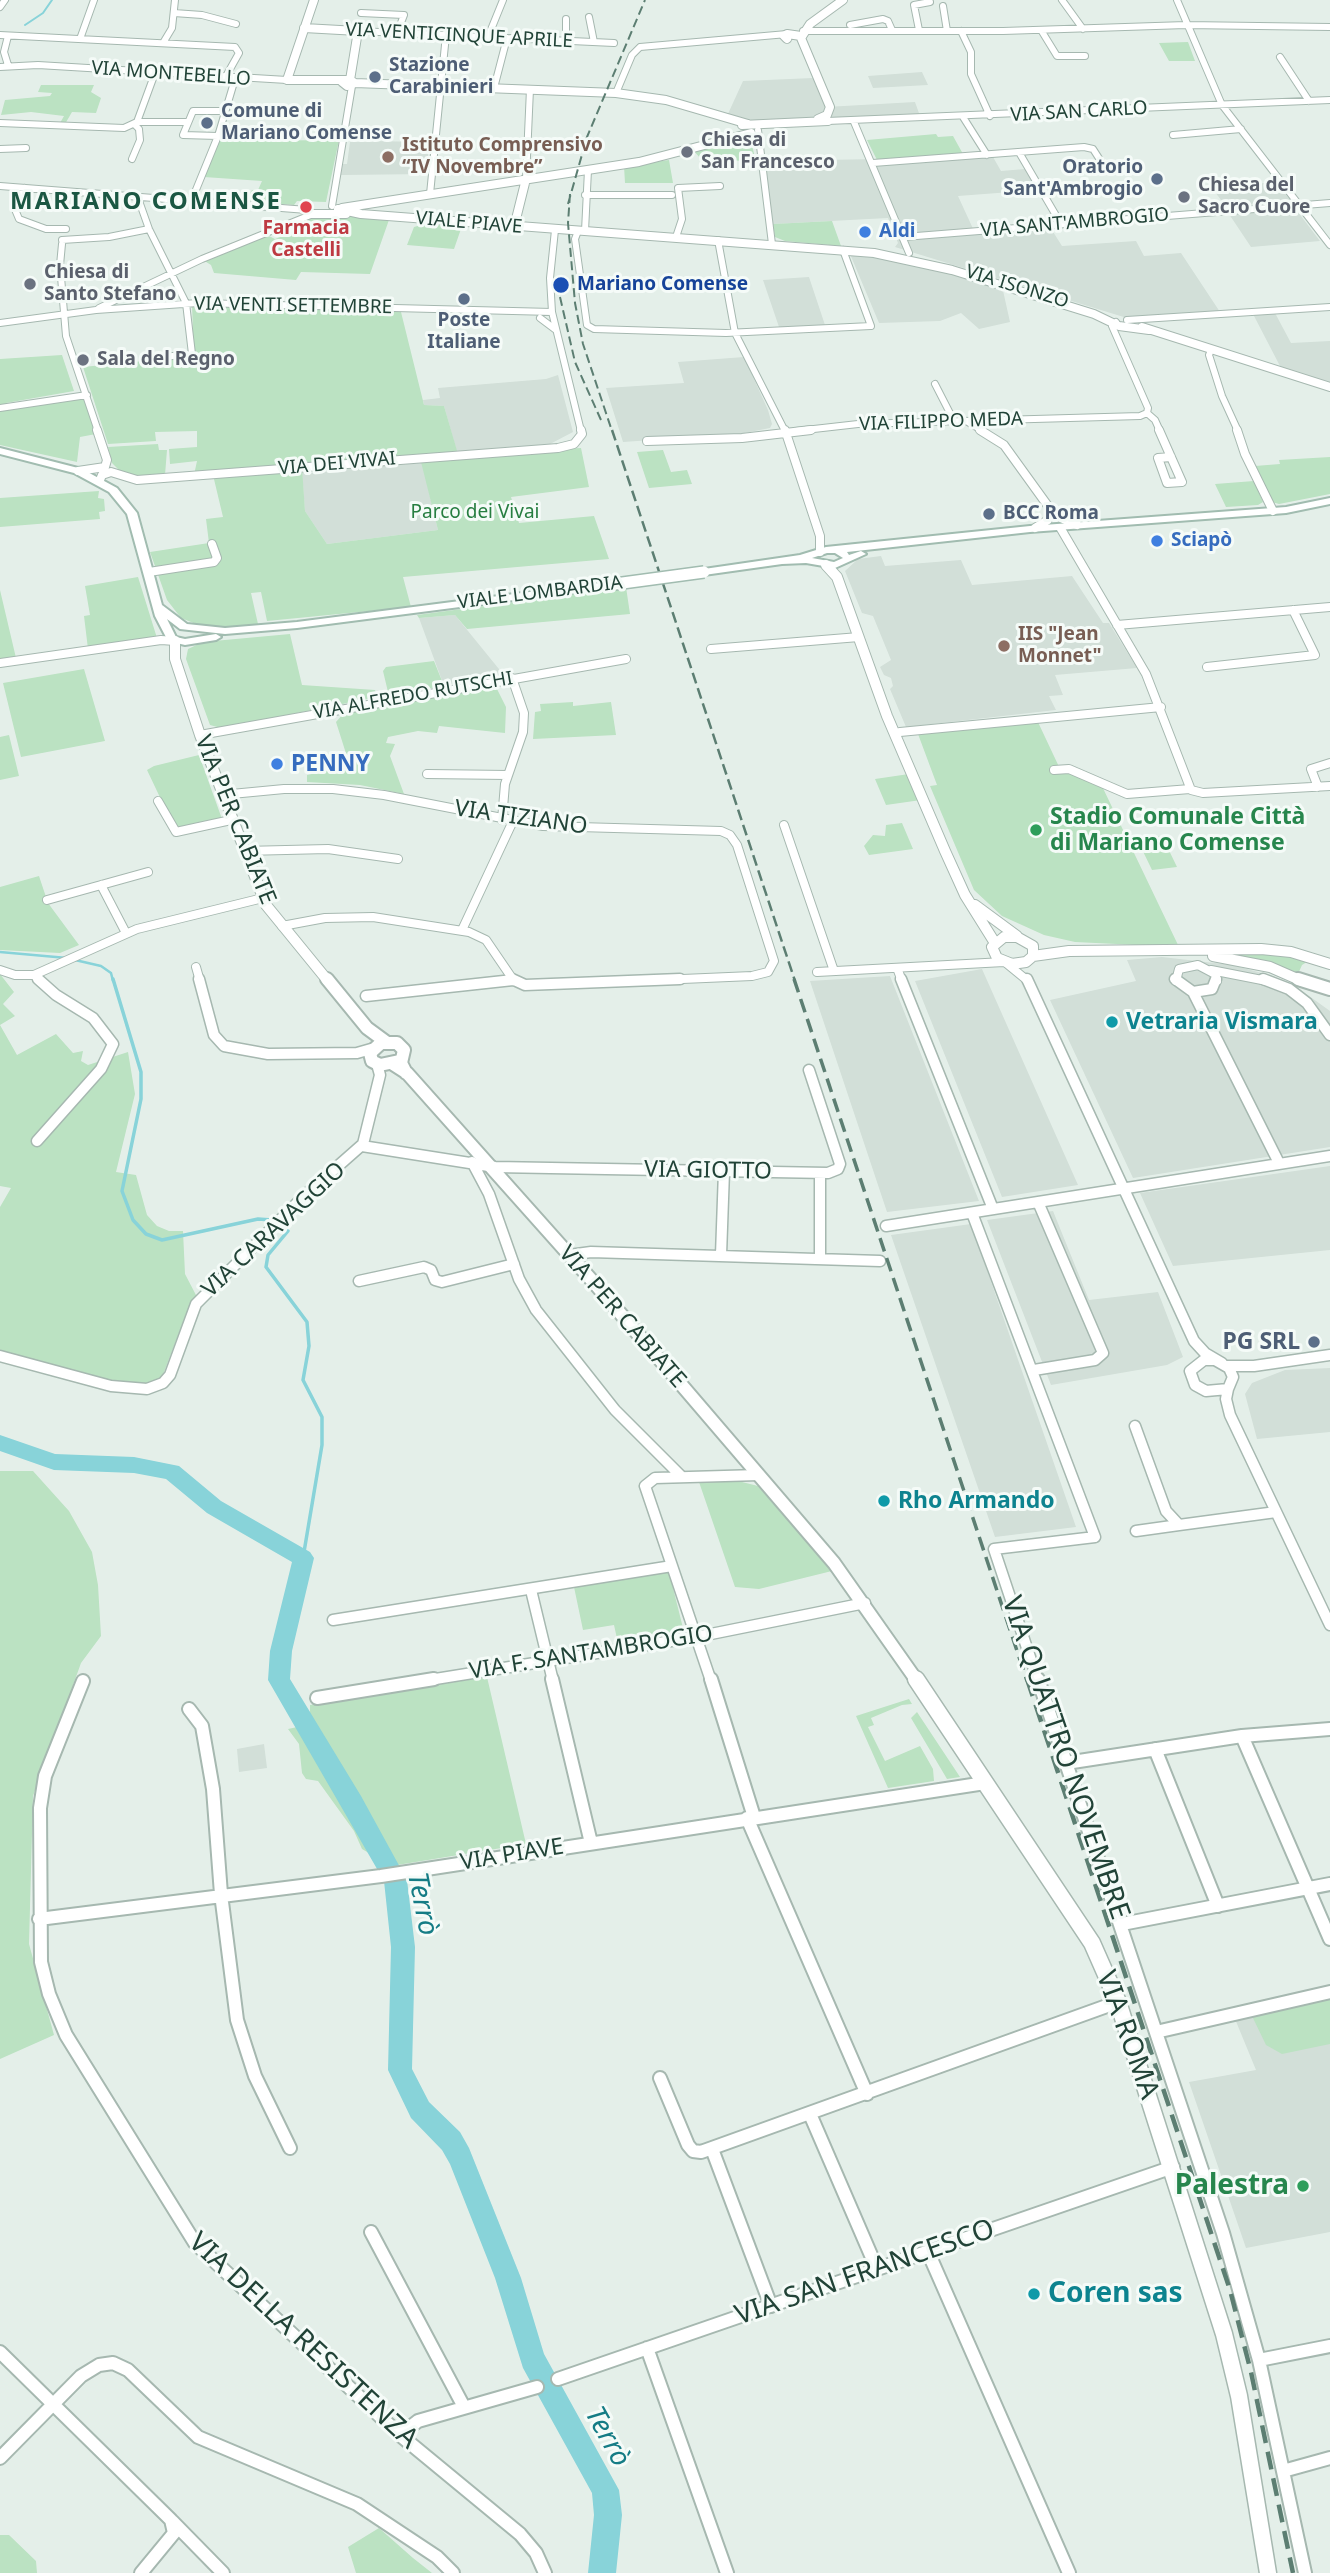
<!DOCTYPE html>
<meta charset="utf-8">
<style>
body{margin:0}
canvas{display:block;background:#e4efe9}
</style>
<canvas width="1330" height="2573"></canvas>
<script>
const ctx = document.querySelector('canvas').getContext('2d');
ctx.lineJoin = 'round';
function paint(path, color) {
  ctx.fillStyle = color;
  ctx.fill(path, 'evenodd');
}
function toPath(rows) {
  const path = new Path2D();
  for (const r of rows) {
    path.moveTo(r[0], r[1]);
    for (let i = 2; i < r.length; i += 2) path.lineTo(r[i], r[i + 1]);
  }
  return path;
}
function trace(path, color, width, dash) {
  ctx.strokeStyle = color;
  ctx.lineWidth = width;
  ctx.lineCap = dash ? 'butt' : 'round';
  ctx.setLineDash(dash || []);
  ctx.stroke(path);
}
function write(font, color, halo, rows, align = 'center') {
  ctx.font = font + ' "Noto Sans",sans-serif';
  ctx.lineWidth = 6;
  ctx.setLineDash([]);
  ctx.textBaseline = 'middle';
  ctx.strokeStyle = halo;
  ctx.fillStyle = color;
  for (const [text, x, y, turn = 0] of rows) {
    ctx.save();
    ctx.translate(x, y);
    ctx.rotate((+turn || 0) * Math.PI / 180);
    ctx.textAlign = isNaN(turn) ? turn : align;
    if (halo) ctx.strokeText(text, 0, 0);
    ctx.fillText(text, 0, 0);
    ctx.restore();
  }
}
paint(toPath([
 [922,72,928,85,873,88,868,76],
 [813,78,826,107,915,102,920,116,757,121,727,116,743,81],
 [368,141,428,142,428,174,341,175,343,164,347,164,350,142],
 [993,157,1001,171,1025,169,1037,190,958,196,975,233,1050,227,1062,246,1136,241,1144,256,1181,253,1220,312,1127,318,895,247,898,243,888,218,773,224,765,161],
 [1275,182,1291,201,1227,208,1212,188],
 [1289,209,1298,212,1320,241,1251,247,1229,214],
 [850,254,917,263,1002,286,1010,322,979,329,961,313,940,321,879,323],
 [809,277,825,325,779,327,763,280],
 [1275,313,1291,343,1330,341,1330,383,1281,368,1253,314],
 [744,357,768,410,772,424,770,428,739,434,623,442,606,388,684,383,678,362],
 [558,375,573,432,550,444,457,452,444,406,424,405,423,400,440,398,438,388,546,379],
 [422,463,438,530,327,544,305,511,302,472],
 [881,556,885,566,961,560,972,585,1072,576,1103,623,1109,623,1137,668,1055,675,1063,695,1049,696,1056,710,906,727,890,689,893,686,891,678,884,675,880,667,891,660,873,616,862,613,845,571,858,559],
 [455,615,503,674,444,686,419,618],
 [1162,957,1232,965,1273,976,1298,988,1330,1011,1330,1147,1133,1178,1050,1000,1136,981,1127,960],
 [982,969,1078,1185,1002,1197,915,981],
 [890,976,979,1201,887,1212,810,981],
 [1330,1166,1330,1250,1173,1266,1140,1193],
 [1053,1211,1089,1300,1158,1292,1183,1357,1167,1365,1051,1385,987,1220],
 [971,1224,1076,1527,995,1537,891,1235],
 [1330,1368,1330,1432,1257,1439,1245,1394,1252,1383,1285,1370],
 [264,1744,267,1768,239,1772,237,1749],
 [1330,2000,1330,2232,1246,2248,1189,2082,1256,2070,1235,2019]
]), '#d2dfd8');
paint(toPath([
 [1188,42,1195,61,1169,61,1159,43],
 [41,85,94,85,91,92,101,98,96,113,72,112,65,124,60,123,64,116,31,112,1,115,5,100,50,96,52,93,38,92],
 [936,134,938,137,953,136,963,154,877,160,867,140],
 [750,136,755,158,745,161,701,159,693,150],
 [339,140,326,202,297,201,294,205,250,201,251,198,247,198,252,190,258,190,262,181,204,177,215,141],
 [669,160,673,183,625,183,624,166],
 [333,215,390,217,370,274,301,272,296,280,214,273,211,265,203,260,265,234,275,239,296,231,304,219],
 [832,221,841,246,785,241,775,237,773,224],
 [428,223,462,226,454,249,407,245,414,227],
 [192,305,401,312,424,405,444,406,458,454,581,448,589,487,511,497,519,523,594,516,609,559,403,577,411,607,267,621,261,592,251,593,258,624,220,628,201,626,181,618,167,600,150,552,209,543,206,519,223,517,213,475,194,475,197,461,170,464,169,449,197,447,197,431,155,432,156,441,108,444,83,367,194,356],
 [420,458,438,530,327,544,305,511,302,467],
 [62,355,74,391,6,403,7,408,83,397,96,434,80,437,77,462,0,445,0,359],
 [158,444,159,450,167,450,165,475,124,475,112,463,108,447],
 [663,450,671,472,687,470,692,484,649,488,637,452],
 [1330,457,1330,494,1279,504,1272,502,1255,466,1280,464,1279,460],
 [1254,481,1263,502,1258,505,1226,507,1215,484],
 [99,491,98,498,104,499,105,511,99,512,100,519,0,527,0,498],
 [138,577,157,638,88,649,84,616,90,615,85,586],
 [626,587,630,614,467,629,455,615,419,618,417,615],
 [0,590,16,658,0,661],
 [290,634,302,685,375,690,378,697,221,728,210,725,186,659,188,649,203,642],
 [434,661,444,686,396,694,388,692,383,671,386,667],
 [84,669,105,741,21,757,3,683],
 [495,685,506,707,505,733,439,726,437,733,418,731,388,737,386,743,395,744,390,756,404,794,360,785,307,782,307,775,350,766,336,722,343,714],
 [573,702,573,706,611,702,616,735,533,739,535,712,541,711,540,704],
 [1037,720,1061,771,1101,784,1179,947,1075,942,1044,935,1002,916,974,890,930,786,937,785,918,734],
 [9,735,19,776,0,780,0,737],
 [199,755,222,819,175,829,147,770,154,766],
 [909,774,921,800,886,805,875,779],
 [902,823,913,849,869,855,864,846,873,835,885,836,886,825],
 [1162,836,1177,867,1152,870,1137,839],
 [39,876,48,903,79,945,60,953,0,950,0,887],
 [1268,951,1310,960,1302,965,1298,974,1218,953],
 [0,974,14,992,3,1004,15,1016,0,1025,17,1055,56,1034,73,1053,83,1051,81,1061,88,1065,128,1052,135,1094,116,1172,136,1175,147,1215,157,1226,169,1231,183,1231,185,1274,197,1297,188,1309,161,1380,145,1385,121,1383,84,1377,42,1361,0,1353,0,1207,11,1188,0,1186],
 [0,1471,33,1471,69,1511,92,1552,98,1585,101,1636,81,1663,33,1796,29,1944,54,2035,0,2059],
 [738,1481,758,1486,832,1571,759,1589,735,1587,699,1482],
 [669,1572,684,1632,618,1643,614,1625,583,1630,574,1587],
 [487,1677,526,1844,391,1866,344,1779,341,1768,333,1754,322,1748,314,1734,310,1723,310,1705],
 [909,1699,912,1704,902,1705,871,1718,874,1725,868,1727,885,1761,920,1746,933,1769,934,1781,888,1788,856,1716],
 [917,1712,960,1777,947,1779,911,1718],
 [302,1726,345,1794,379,1859,362,1849,354,1831,318,1781,306,1779,302,1773,299,1744,288,1729],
 [1330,1999,1330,2044,1282,2054,1266,2045,1252,2016],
 [379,2528,413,2558,432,2573,356,2573,348,2547],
 [0,2535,9,2535,36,2561,37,2573,0,2573]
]), '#bbe2c2');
trace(toPath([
 [25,25,43,13,52,0]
]), '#88d3d9', 2);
trace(toPath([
 [0,952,67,958],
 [75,960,101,966,111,973,113,981]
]), '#88d3d9', 2.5);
trace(toPath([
 [113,979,141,1072,141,1099,122,1191,133,1220,146,1234,162,1240,258,1219,272,1220,288,1231,268,1255,266,1267,307,1322,309,1346,303,1380,322,1417,322,1445,303,1558]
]), '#88d3d9', 3.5);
paint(toPath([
 [0,1435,55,1454,134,1457,179,1466,221,1501,310,1552,314,1558,292,1651,290,1679,361,1796,407,1880,415,1947,412,2069,429,2102,460,2132,469,2148,521,2278,544,2354,619,2490,622,2515,616,2573,588,2573,594,2515,592,2493,523,2368,495,2278,450,2164,442,2150,411,2118,388,2070,391,1947,384,1881,268,1680,270,1651,292,1562,207,1513,166,1479,134,1473,54,1470,0,1451,0,1435]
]), '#88d3d9');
const minorFar3 = toPath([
 [1062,0,1083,29],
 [1177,0,1222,105,1330,245],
 [943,6,947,31],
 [0,7,5,0],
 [174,13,202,15,236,24],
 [361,13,404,15,397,33],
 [589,17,594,42],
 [566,19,566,41],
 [850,25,883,19,888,21,892,30],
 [919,30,914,5,930,2],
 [1041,30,1057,56,1085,56],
 [358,31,614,43],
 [803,31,1003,31,1186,25,1330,27],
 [961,31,971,52,971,74,990,116],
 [0,35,235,47,239,53,225,78],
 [8,36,4,52,8,65],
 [488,37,503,0],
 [80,39,94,0],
 [163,43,172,28,175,0],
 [1280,57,1309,101],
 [0,67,38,65,287,80],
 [494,88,507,38],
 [616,93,632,55,640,47,787,34],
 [963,117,987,155],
 [827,121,1330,100],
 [137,122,155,73],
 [137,122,188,122],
 [854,122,909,253],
 [0,123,124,128,137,122],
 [758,130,772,244],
 [1173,135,1241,129],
 [218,136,183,135,193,111,225,111],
 [0,149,26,148],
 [1020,154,1061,224],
 [132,159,140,140,139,129,135,125],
 [873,163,1084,147,1093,149,1102,163],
 [526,179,530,89],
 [0,186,307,210],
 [25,188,14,207,19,219,46,229,66,229],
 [430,194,446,35],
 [585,195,672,195],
 [138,198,149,229,186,303,192,354,163,357],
 [191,202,218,136,235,79],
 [332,206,352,86],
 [555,230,550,278,552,312,581,431],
 [578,231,575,239,587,325,594,329,726,333,871,326,843,250],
 [585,231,588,170],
 [676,237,682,219,678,188,720,186],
 [904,237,1330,203],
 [62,240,109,237,149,229],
 [718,240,735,333,785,431],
 [62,244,60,265,66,336,98,431],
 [99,308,202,259,313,214],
 [540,318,556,330],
 [1127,320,1330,307],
 [0,323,96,310,198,303,552,312],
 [1211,350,1209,355,1222,396,1238,431],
 [935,384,954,421],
 [0,408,87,395],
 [1147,413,1155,420,1160,431],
 [966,421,983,431],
 [796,431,858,424,1140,416,1147,413,1148,408,1112,326,1116,322]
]);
const minorFar2 = toPath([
 [785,430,820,536,820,552],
 [980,430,1004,445,1048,506,1061,518,1077,525],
 [1159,430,1182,482,1167,483,1158,458,1171,457],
 [1237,430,1245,454,1273,511],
 [647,441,742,438,811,430],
 [78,471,105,467,107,460,97,430],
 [100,480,102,475,111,472,137,480,558,448,574,444,582,434,581,430],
 [1035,528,1048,520,1048,507],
 [1061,529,1146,674,1191,790,1203,793,1330,786],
 [149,572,214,562,217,558,212,544],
 [1117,625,1330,607],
 [711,649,859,637],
 [0,663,161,640,175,641],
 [1207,667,1315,655,1293,610],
 [900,732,1161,707],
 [200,735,626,659],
 [1054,770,1069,769,1127,794,1190,789],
 [427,774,508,775],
 [1318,787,1311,769,1330,763],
 [221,795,284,789,333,789,384,795,543,826,721,831,730,835,737,845,774,961,768,972,752,976,636,981],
 [158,801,176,832,231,820],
 [502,820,505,784,523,732,524,713,512,678],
 [784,825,834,971],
 [244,851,328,849,398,859],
 [101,885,126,933],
 [47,900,148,872],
 [282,926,325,918,373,917,469,932,486,940,514,981],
 [462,930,513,821],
 [1006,963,1028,981],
 [196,967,200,981],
 [897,968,902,981],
 [0,970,15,975,34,975,137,929,263,898],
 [1211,970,1267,981],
 [817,972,1004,962],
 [34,975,40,981],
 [508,981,513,980],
 [1176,981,1179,969,1198,965,1215,974,1217,981]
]);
const minorFar1 = toPath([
 [199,979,214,1035,224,1046,268,1054,357,1053,371,1049],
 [512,979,525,985,680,979],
 [901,979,993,1209],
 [1027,979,1194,1341,1205,1353,1222,1363],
 [1175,979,1193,992,1212,989,1216,979],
 [1263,979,1289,989,1307,1003,1330,1035],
 [1193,992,1279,1163],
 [366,996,513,980],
 [37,1141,101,1069,113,1044,93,1018,56,995,38,979],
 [362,1146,495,1167,828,1173,838,1169,840,1164,809,1070],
 [472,1162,489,1194,519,1279,536,1310,615,1410,682,1477],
 [820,1173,820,1258],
 [972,1213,1095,1537,994,1549,1038,1681],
 [886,1226,1330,1156],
 [569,1255,591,1252,880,1261],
 [721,1255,724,1171],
 [359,1281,424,1267,431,1270,435,1280,442,1282,514,1264],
 [0,1356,111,1386,147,1389,163,1383,170,1375,196,1304,304,1196,363,1144,380,1075,377,1064],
 [1204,1360,1215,1360,1229,1368,1233,1377,1228,1389,1206,1391,1195,1385,1190,1371,1204,1360],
 [1226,1366,1254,1366,1330,1355],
 [1034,1370,1095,1360,1103,1353,1038,1202],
 [1228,1389,1226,1399,1230,1415,1330,1625],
 [1135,1426,1166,1511,1179,1525,1276,1512],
 [1136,1531,1179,1525],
 [531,1590,553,1681],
 [333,1620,672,1566],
 [423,1681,696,1637,865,1603],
 [711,1681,645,1486,655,1478,759,1475]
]);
const minor = toPath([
 [552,1679,591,1843],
 [711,1679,754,1817],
 [1038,1679,1223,2233,1259,2360,1305,2573],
 [83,1681,45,1776,40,1808,41,1962,49,1994,66,2035,195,2243,400,2435,520,2534,536,2553,545,2573],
 [317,1698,434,1679],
 [189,1709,202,1726,213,1789,221,1894,237,2020,255,2076,290,2148],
 [1242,1736,1330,1939],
 [1155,1749,1218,1906],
 [1066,1763,1242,1736,1330,1729],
 [747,1818,867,2094],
 [39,1919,381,1876,985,1783],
 [1122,1924,1330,1884],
 [1156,2032,1330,1992],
 [660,2078,688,2145,693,2151,701,2152,1118,2002],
 [810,2114,877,2269],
 [712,2149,771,2306],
 [371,2232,464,2407],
 [928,2252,1069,2573],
 [647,2348,727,2573],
 [0,2352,171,2520,174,2533,141,2573],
 [1259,2360,1330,2346],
 [558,2379,1173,2167],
 [400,2435,418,2421,537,2387],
 [0,2458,81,2376,99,2365,113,2363,128,2370,198,2437,357,2504,437,2557,453,2573],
 [1283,2471,1330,2458],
 [172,2521,223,2573]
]);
const tertiaryFar3 = toPath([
 [314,0,287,80,350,80,355,83,347,86,342,82],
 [304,28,358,31,350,80],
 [801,38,830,107,827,115,818,119],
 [801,38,810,24,843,0],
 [787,39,784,36,787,34,801,36],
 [355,83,616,93,666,100,748,124],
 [742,125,828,121,823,118],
 [342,208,639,162,751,133],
 [338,209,361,214,874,253,952,270,1094,314,1119,326,1149,330],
 [307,210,310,214,346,214],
 [514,227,526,179],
 [1142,327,1330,387]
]);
const tertiaryFar2 = toPath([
 [826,565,837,577,887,716,945,851,965,895,995,943],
 [175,641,175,659,200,735,266,905,328,981],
 [975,905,1017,936],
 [1004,937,1017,937,1033,946,1033,956,1026,962,1012,964,997,958,992,947,1004,937],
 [1033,956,1069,951,1261,949,1291,952,1330,964],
 [1213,956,1270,967,1302,981]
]);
const tertiaryFar1 = toPath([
 [327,979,367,1028,386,1042],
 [1298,979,1330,989],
 [399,1061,380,1065,372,1061,370,1053,381,1043,397,1043,404,1050,401,1063,406,1073],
 [393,1064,407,1073,596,1285,834,1563,917,1681]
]);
const tertiary = toPath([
 [916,1679,1092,1943,1118,2002,1224,2334,1239,2396,1268,2573]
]);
const secondary = toPath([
 [0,448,82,469,117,488,137,513,162,605,187,624,225,628,297,622,615,581,620,584,615,587,297,628,225,634,180,629,167,619,176,637,185,639,216,634,221,637,216,640,185,645,168,641,155,616,127,514,109,492,74,473,0,454,0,448],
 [1330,498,1330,504,1286,513,1030,532,847,552,849,555,861,551,866,554,835,568,806,563,782,564,704,575,699,572,704,569,800,555,826,547,1030,526,1286,507,1330,498],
 [827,553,835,553,843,558,834,562,812,558,827,553]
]);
trace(minorFar3, '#a6b8b0', 8);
trace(minorFar2, '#a6b8b0', 10);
trace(minorFar1, '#a6b8b0', 13);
trace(minor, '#a6b8b0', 16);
trace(tertiaryFar3, '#a6b8b0', 10);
trace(tertiaryFar2, '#a6b8b0', 12);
trace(tertiaryFar1, '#a6b8b0', 16);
trace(tertiary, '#a6b8b0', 19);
trace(secondary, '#a1bcb0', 4);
trace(minorFar3, '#fff', 6);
trace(minorFar2, '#fff', 8);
trace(minorFar1, '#fff', 10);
trace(minor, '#fff', 12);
trace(tertiaryFar3, '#fff', 8);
trace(tertiaryFar2, '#fff', 10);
trace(tertiaryFar1, '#fff', 12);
trace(tertiary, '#fff', 16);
paint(secondary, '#fff');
trace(toPath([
 [570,194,568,223,575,303,583,344,612,431],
 [568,204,587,137,645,0],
 [560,297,575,362,601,420]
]), '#5c7e72', 2, [9, 4.5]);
trace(toPath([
 [612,430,795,981]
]), '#5c7e72', 2.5, [11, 5]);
trace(toPath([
 [794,979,1027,1681]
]), '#5c7e72', 3.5, [14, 7]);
trace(toPath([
 [1027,1679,1230,2290,1251,2372,1293,2573]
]), '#5c7e72', 4.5, [18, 9]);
const secondaryBridge = toPath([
 [615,584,704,572]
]);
trace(secondaryBridge, '#a1bcb0', 14, []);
trace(secondaryBridge, '#fff', 11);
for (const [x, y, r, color] of [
 [375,77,7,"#5c6f8a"],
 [207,123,7,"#5c6f8a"],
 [687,152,7,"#6b7280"],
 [388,157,7,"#8d6e63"],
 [1157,179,7,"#5c6f8a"],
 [1184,197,7,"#6b7280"],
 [306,207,7,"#e0444e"],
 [865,232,7,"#3f7fe0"],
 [30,284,7,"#6b7280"],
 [561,285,9,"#1a4fb4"],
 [464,299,7,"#5c6f8a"],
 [83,360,7,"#6b7280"],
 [989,514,7,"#5c6f8a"],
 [1157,541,7,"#3f7fe0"],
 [1004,646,7,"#8d6e63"],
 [277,764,7,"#3f7fe0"],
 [1036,830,7,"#2e9e5b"],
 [1112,1022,7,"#0f9aa8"],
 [1314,1342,7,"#5c6f8a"],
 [884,1501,7,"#0f9aa8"],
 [1303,2186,7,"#2e9e5b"],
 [1034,2294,7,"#0f9aa8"]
]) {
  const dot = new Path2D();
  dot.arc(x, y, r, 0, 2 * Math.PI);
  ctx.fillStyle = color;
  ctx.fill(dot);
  trace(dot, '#f5fbf8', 2.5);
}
write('19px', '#214337', '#f5fbf8', [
 ["VIA VENTICINQUE APRILE",459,36,3],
 ["VIA MONTEBELLO",171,74,4],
 ["VIA SAN CARLO",1079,112,-3],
 ["VIALE PIAVE",469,223,5],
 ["VIA SANT'AMBROGIO",1075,223,-5],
 ["VIA ISONZO",1017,287,17],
 ["VIA VENTI SETTEMBRE",293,306,1],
 ["VIA FILIPPO MEDA",941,422,-2],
 ["VIA DEI VIVAI",337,464,-5],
 ["VIALE LOMBARDIA",540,593,-7],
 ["VIA ALFREDO RUTSCHI",413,696,-10]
]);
write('bold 19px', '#4e5e75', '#f5fbf8', [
 ["Stazione",389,66],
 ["Carabinieri",389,88],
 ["Comune di",221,112],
 ["Mariano Comense",221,134],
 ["Oratorio",1143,168,"right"],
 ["Sant'Ambrogio",1143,190,"right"],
 ["Poste",464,321,"center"],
 ["Italiane",464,343,"center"],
 ["BCC Roma",1003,514]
], 'left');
write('bold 19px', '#5b616d', '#f5fbf8', [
 ["Chiesa di",701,141],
 ["San Francesco",701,163],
 ["Chiesa del",1198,186],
 ["Sacro Cuore",1198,208],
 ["Chiesa di",44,273],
 ["Santo Stefano",44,295],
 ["Sala del Regno",97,360]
], 'left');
write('bold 19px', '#785e54', '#f5fbf8', [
 ["Istituto Comprensivo",402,146],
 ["“IV Novembre”",402,168],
 ["IIS \"Jean",1018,635],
 ["Monnet\"",1018,657]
], 'left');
write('bold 19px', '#be3a42', '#f5fbf8', [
 ["Farmacia",306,229],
 ["Castelli",306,251]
]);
write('bold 19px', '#366cbe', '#f5fbf8', [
 ["Aldi",879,232],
 ["Sciapò",1171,541]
], 'left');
write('bold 19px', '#164399', '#f5fbf8', [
 ["Mariano Comense",577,285]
], 'left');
write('19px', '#277e41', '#f5fbf8', [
 ["Parco dei Vivai",475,513]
]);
write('bold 23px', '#366cbe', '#f5fbf8', [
 ["PENNY",291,764]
], 'left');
write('bold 23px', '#27864d', '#f5fbf8', [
 ["Stadio Comunale Città",1050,817],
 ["di Mariano Comense",1050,843]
], 'left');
write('23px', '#214337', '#f5fbf8', [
 ["VIA TIZIANO",521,818,8],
 ["VIA PER CABIATE",235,820,68],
 ["VIA GIOTTO",708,1171,1],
 ["VIA CARAVAGGIO",274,1230,-43],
 ["VIA PER CABIATE",622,1317,49],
 ["VIA F. SANTAMBROGIO",591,1653,-9],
 ["VIA PIAVE",512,1855,-9]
]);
write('bold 23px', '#0d838f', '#f5fbf8', [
 ["Vetraria Vismara",1126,1022],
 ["Rho Armando",898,1501]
], 'left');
write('bold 23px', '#4e5e75', '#f5fbf8', [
 ["PG SRL",1300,1342]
], 'right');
ctx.letterSpacing = '2px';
write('bold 24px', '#1b5743', '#f5fbf8', [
 ["MARIANO COMENSE",146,202]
]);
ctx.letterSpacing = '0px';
write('28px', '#214337', '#f5fbf8', [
 ["VIA QUATTRO NOVEMBRE",1065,1758,71],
 ["VIA ROMA",1127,2035,70],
 ["VIA SAN FRANCESCO",865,2273,-19],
 ["VIA DELLA RESISTENZA",303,2341,43]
]);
write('italic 28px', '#157c85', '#f5fbf8', [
 ["Terrò",422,1904,79],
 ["Terrò",607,2437,61]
]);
write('bold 28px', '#27864d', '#f5fbf8', [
 ["Palestra",1289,2186]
], 'right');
write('bold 28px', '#0d838f', '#f5fbf8', [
 ["Coren sas",1048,2294]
], 'left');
</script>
